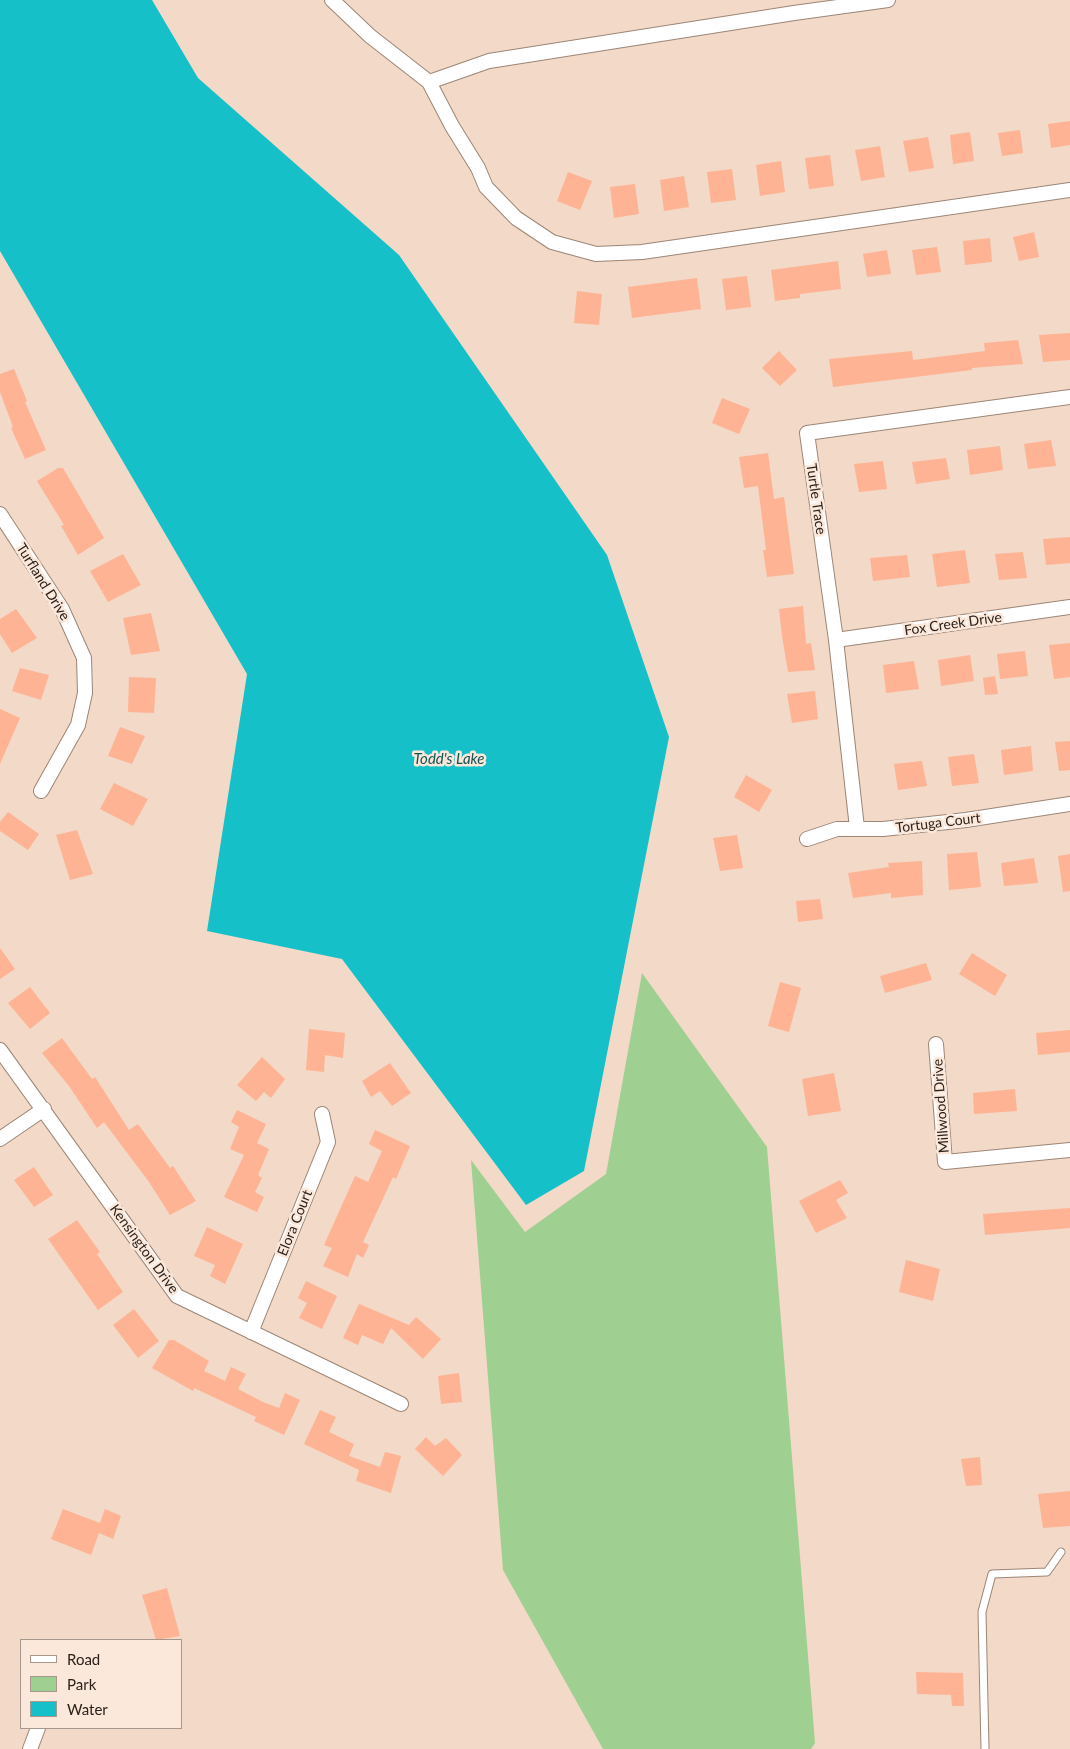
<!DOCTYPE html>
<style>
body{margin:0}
#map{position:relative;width:1070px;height:1749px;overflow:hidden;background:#f2d9c8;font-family:Lato,sans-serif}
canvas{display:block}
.legend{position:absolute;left:20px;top:1639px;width:162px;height:90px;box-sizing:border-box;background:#fbe8da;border:1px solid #a7988e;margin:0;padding:6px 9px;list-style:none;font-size:15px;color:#2a211b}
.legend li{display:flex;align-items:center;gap:10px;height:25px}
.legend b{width:25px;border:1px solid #a7988e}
</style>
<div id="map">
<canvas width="1070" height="1749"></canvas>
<ul class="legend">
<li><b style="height:6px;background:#fff"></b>Road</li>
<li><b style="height:14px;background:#a0d091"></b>Park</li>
<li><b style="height:14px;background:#16c0c8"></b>Water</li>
</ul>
</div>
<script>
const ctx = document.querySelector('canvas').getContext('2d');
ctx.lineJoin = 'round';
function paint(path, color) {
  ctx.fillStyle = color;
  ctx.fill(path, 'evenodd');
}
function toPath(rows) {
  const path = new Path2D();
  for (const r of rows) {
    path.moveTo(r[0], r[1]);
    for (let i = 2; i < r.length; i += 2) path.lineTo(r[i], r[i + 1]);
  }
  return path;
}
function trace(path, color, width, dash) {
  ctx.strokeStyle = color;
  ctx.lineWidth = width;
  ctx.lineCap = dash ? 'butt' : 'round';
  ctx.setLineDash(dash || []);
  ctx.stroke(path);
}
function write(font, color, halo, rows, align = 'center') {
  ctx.font = font + ' Lato,sans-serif';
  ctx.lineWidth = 5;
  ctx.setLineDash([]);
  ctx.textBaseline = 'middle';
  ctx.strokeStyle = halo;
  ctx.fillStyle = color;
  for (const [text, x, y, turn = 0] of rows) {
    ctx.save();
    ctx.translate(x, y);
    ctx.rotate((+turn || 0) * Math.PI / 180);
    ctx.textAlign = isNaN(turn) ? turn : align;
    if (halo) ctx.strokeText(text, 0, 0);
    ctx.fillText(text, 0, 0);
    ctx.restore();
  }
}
paint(toPath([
 [642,973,767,1147,815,1743,811,1749,603,1749,503,1570,471,1160,525,1232,606,1174]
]), '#a0d091');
paint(toPath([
 [0,0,152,0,198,78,399,255,607,555,669,737,584,1171,526,1205,342,959,207,931,247,674,0,251]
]), '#16c0c8');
paint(toPath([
 [1070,121,1070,145,1051,148,1048,124],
 [1020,130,1023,153,1002,156,998,133],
 [970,132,974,161,953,164,950,135],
 [928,137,934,168,909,172,903,141],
 [880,146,885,177,861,181,855,150],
 [830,155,834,186,809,189,805,158],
 [781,161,785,192,760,196,756,165],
 [732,169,736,200,711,203,707,172],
 [568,172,592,181,580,210,557,201],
 [684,176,689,207,664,211,660,180],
 [635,184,639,214,614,218,610,187],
 [1034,232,1039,257,1019,261,1013,237],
 [990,238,992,262,965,265,963,241],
 [937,247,941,272,916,275,912,250],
 [887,250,891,274,867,277,863,254],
 [838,261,841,289,800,294,800,298,775,301,771,270],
 [747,276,751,307,726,310,722,279],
 [697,278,701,309,632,318,628,287],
 [577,291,602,294,599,325,574,323],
 [1070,333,1070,360,1043,362,1039,335],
 [1018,340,1023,364,972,368,972,370,833,387,829,359,912,351,913,360,985,351,984,343],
 [779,351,797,370,780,386,762,368],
 [14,369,27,401,25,402,46,450,25,459,11,428,13,427,0,392,0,374],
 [722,398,750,409,739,434,712,423],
 [1051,440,1056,466,1028,469,1024,444],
 [1000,446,1003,470,970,475,967,450],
 [768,453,774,499,784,497,794,574,767,577,763,550,766,550,758,486,744,488,739,457],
 [946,458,950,479,916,484,912,462],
 [883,461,887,489,859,492,854,464],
 [58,468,63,468,104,538,78,555,61,526,64,525,37,481],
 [1070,537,1070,563,1046,565,1043,539],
 [965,550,970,583,937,587,932,554],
 [1023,552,1027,578,999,580,995,554],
 [123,554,141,585,108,602,90,571],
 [907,555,910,577,873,581,870,558],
 [803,606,806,644,811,643,815,670,788,672,782,636,779,609],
 [16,609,37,638,12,653,0,634,0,619],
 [151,613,160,651,131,655,123,618],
 [1070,643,1070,677,1054,679,1049,645],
 [1025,651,1028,676,1000,679,997,654],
 [970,655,974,681,941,686,938,660],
 [914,661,919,689,886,693,883,665],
 [20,668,49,675,41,700,12,691],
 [995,676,998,694,985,695,983,678],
 [129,677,156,678,154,713,128,712],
 [815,691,818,719,792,723,787,694],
 [0,709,20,718,0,764],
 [120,727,145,736,132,764,108,756],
 [1070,741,1070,770,1059,771,1055,742],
 [1031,746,1033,771,1004,775,1001,750],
 [974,754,979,783,952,786,948,757],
 [922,761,927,786,898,790,894,764],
 [746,775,772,790,759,812,734,797],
 [114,783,148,799,133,826,100,809],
 [8,812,39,834,28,850,0,831,0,822],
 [77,830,93,874,70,880,56,835],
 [737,835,743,868,720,871,713,838],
 [977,852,981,887,949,890,947,854],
 [1070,854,1070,891,1063,892,1058,856],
 [1034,858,1038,883,1004,886,1001,863],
 [922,861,923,895,891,898,891,893,853,898,848,873,889,867,888,863],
 [820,899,823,919,798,922,796,901],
 [0,948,15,969,0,979],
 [972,953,1007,975,995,996,959,974],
 [926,963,932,980,885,993,880,976],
 [780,982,801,988,789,1032,768,1026],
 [30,987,50,1013,30,1029,8,1003],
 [309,1029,345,1033,343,1058,325,1055,324,1072,306,1070],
 [1070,1030,1070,1052,1038,1055,1036,1033],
 [62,1038,92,1079,95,1077,129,1130,138,1124,170,1168,173,1166,196,1201,170,1215,149,1182,104,1122,97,1128,69,1086,42,1053],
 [262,1057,285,1079,271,1098,264,1092,256,1101,237,1085],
 [390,1063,411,1093,392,1106,380,1091,371,1097,362,1081],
 [834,1073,841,1111,808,1116,802,1079],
 [1015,1089,1017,1111,974,1114,973,1093],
 [237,1110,266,1124,257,1143,269,1149,258,1175,262,1178,255,1192,264,1197,257,1212,224,1197,244,1155,230,1149,239,1127,231,1122],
 [375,1130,410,1146,396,1179,393,1177,363,1242,369,1245,363,1258,357,1254,348,1277,323,1266,332,1248,324,1245,355,1176,368,1182,382,1151,369,1144],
 [34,1167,53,1195,34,1207,14,1180],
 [840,1180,848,1193,836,1200,847,1218,816,1233,799,1201],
 [1070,1208,1070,1228,985,1235,983,1214],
 [77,1220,100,1252,97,1254,123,1292,98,1310,48,1239],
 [207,1227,243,1244,225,1284,210,1276,215,1265,194,1256],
 [906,1260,940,1269,933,1301,899,1292],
 [306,1281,337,1296,322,1329,299,1318,307,1303,298,1298],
 [359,1304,409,1325,416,1317,441,1339,423,1359,391,1328,383,1344,362,1335,358,1345,343,1338],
 [134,1309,159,1341,138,1358,113,1325],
 [169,1340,174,1340,209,1361,204,1371,225,1381,231,1367,246,1374,238,1389,263,1402,279,1408,285,1393,300,1400,284,1435,254,1421,256,1417,194,1388,193,1391,152,1368],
 [459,1373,462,1402,441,1404,438,1376],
 [320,1410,336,1417,329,1432,354,1444,349,1456,380,1467,385,1452,401,1456,391,1493,356,1481,359,1470,304,1444],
 [426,1437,435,1446,446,1438,462,1455,443,1476,415,1449],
 [980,1457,982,1485,966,1486,961,1459],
 [1070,1491,1070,1526,1043,1528,1038,1494],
 [63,1509,100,1523,105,1509,121,1516,113,1539,99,1533,91,1555,51,1539],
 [167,1588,180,1636,156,1640,142,1595],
 [916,1672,963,1673,964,1706,952,1706,951,1695,917,1694]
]), '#feb394');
const service = toPath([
 [985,1749,982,1612,992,1574,1047,1572,1061,1552]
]);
const minor = toPath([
 [332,0,370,36,429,82],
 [888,0,794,13,489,61,429,82,452,126,478,168,486,187,516,218,552,242,596,254,642,252,1070,190],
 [0,514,62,609,84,658,85,693,78,725,41,791],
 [836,640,1070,607],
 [857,828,836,640,807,433,1070,397],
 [807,839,837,829,883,829,966,820,1070,804],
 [936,1044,945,1162,1070,1150],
 [0,1050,177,1296,401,1404],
 [0,1139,44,1109],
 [251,1332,328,1142,322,1114],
 [30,1749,38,1728]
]);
trace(service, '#9c8676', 9);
trace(minor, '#9c8676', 16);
trace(service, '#fff', 7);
trace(minor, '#fff', 14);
write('14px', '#2a211b', '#fbe8da', [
 ["Turtle Trace",816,499,82],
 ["Turfland Drive",43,582,58],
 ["Fox Creek Drive",953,624,-8],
 ["Tortuga Court",938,823,-7],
 ["Millwood Drive",941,1106,-94],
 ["Elora Court",295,1223,-68],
 ["Kensington Drive",144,1249,54]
]);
write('italic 15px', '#125155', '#fbe8da', [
 ["Todd's Lake",449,759]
]);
</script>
